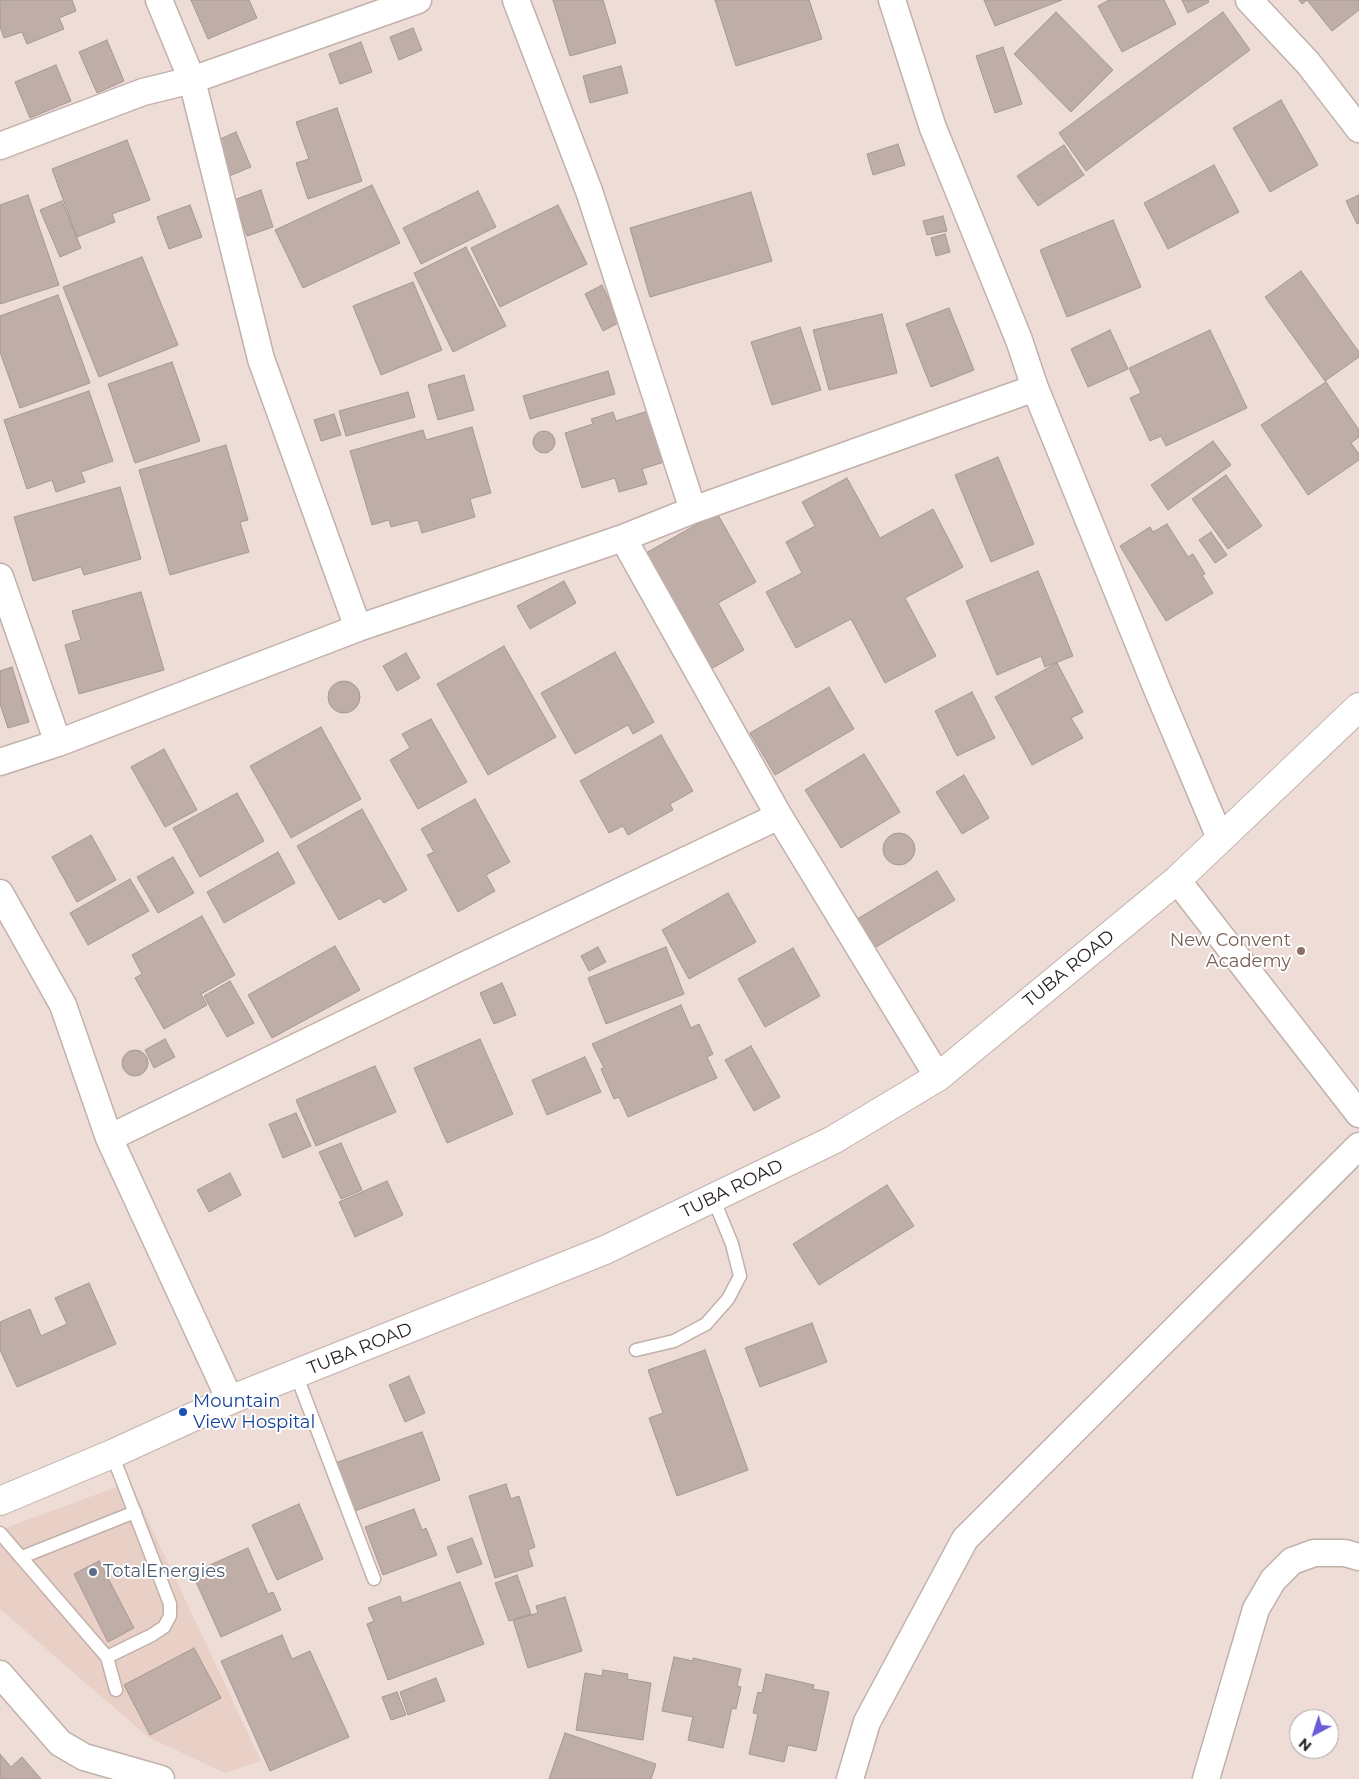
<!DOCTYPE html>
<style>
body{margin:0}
#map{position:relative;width:1359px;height:1779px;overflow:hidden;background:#eeddd6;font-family:Montserrat,sans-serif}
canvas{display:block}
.north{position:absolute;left:1289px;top:1709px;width:50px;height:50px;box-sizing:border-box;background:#fff;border:1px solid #a8a5a4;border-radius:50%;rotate:220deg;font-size:14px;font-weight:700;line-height:20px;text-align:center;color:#251f1c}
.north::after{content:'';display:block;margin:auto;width:18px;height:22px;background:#695dd7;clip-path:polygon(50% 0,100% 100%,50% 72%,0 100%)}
</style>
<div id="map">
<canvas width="1359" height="1779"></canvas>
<div class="north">N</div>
</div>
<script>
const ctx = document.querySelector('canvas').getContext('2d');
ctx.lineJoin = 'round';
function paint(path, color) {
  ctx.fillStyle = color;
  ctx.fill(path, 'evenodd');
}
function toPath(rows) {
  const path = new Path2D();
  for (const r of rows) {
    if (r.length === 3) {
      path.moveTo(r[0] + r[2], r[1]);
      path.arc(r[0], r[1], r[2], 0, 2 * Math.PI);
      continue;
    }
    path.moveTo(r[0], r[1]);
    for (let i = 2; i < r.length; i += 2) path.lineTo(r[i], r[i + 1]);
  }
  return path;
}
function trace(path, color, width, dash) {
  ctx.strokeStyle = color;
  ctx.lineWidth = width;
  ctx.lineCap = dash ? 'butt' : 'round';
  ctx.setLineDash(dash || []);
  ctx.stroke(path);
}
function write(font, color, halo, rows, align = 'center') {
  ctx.font = font + ' Montserrat,sans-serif';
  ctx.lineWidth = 4;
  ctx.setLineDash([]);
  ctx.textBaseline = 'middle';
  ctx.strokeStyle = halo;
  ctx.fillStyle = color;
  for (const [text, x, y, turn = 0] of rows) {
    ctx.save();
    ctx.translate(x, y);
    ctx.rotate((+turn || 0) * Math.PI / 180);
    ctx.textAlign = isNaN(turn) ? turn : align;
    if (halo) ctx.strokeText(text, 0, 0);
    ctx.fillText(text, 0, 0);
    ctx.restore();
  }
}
paint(toPath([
 [130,1482,261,1761,225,1773,148,1737,0,1609,0,1530]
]), '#e9d0c6');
const building = toPath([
 [0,0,72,0,76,11,59,18,64,29,27,44,22,32,4,38,0,27,0,0],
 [191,0,249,0,257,18,208,39,191,0],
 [553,0,603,0,616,43,570,56,553,0],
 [715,0,809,0,822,39,736,66,715,0],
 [984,0,1062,0,995,26,984,0],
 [1109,0,1164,0,1176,24,1122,52,1098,6,1109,0],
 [1182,0,1208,0,1209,2,1188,13,1182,0],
 [1299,0,1359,0,1359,10,1332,31,1307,0,1302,4,1299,0],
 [1056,12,1113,70,1071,112,1014,54,1056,12],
 [1223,12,1250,50,1086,171,1059,133,1223,12],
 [413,28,422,50,399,60,390,37,413,28],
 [107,40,124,81,97,93,79,52,107,40],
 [361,42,372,72,340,84,329,54,361,42],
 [1003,47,1022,104,995,113,976,56,1003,47],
 [56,65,71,101,30,118,15,82,56,65],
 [621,66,628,93,590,103,583,76,621,66],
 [1281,100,1318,165,1270,192,1233,128,1281,100],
 [337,108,362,181,308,199,296,163,309,159,296,122,337,108],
 [236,132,251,167,227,177,211,143,236,132],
 [127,140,150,200,112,214,115,222,77,237,52,169,127,140],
 [898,144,905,165,873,175,867,154,898,144],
 [1064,145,1084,175,1038,206,1017,176,1064,145],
 [1214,165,1239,212,1168,249,1144,203,1214,165],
 [372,185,400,243,303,288,275,230,372,185],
 [261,190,273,227,247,236,234,200,261,190],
 [478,191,496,227,421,264,403,228,478,191],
 [751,192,772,261,650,297,630,228,751,192],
 [28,195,59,285,0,304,0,205,28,195],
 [1359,195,1359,223,1357,224,1346,201,1359,195],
 [62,201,81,248,60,257,40,210,62,201],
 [190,205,202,237,169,249,157,217,190,205],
 [558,205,587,264,500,307,471,248,558,205],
 [943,216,947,231,927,235,923,221,943,216],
 [1113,220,1141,287,1067,317,1040,250,1113,220],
 [945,234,950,252,936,256,931,238,945,234],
 [466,247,506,326,453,352,414,273,466,247],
 [142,257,178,345,99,377,63,287,142,257],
 [1301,271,1359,352,1359,357,1325,381,1265,297,1301,271],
 [413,282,442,350,381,375,353,306,413,282],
 [602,285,620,322,603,331,585,294,602,285],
 [58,295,90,383,20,408,0,352,0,316,58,295],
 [949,308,974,370,931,387,906,324,949,308],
 [882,314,897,373,829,390,813,330,882,314],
 [800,327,821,390,772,405,751,342,800,327],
 [1110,330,1128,369,1088,387,1071,349,1110,330],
 [1210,330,1247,408,1166,446,1161,436,1150,441,1130,398,1141,393,1129,368,1210,330],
 [172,362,200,441,135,463,108,384,172,362],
 [608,371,615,394,530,419,523,396,608,371],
 [464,375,474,410,438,420,428,385,464,375],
 [1326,382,1359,430,1359,437,1351,443,1359,454,1359,460,1308,495,1261,425,1326,382],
 [89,391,113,461,81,472,85,482,56,492,52,480,27,489,4,420,89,391],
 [408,392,415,417,346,436,339,411,408,392],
 [648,411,664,462,642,469,647,484,619,492,615,478,582,488,565,433,593,424,591,419,613,412,616,421,648,411],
 [334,414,341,435,321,441,314,420,334,414],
 [472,427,491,493,470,499,475,517,422,533,418,520,391,527,389,520,372,525,350,451,423,430,426,440,472,427],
 [544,442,11],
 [1213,441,1231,465,1168,510,1151,485,1213,441],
 [226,445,248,520,240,522,249,552,170,575,139,470,226,445],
 [998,457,1034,544,991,562,955,475,998,457],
 [1226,475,1262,526,1228,549,1192,499,1226,475],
 [847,478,880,538,933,509,963,567,905,598,936,656,885,683,851,619,796,648,766,592,802,573,786,542,815,526,802,502,847,478],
 [120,487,141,559,84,575,81,567,33,581,14,517,120,487],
 [717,513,756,582,718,603,744,650,711,669,646,553,717,513],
 [1167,524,1188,557,1193,554,1205,574,1202,575,1213,593,1166,621,1120,546,1150,527,1153,532,1167,524],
 [1211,532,1227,555,1215,563,1199,540,1211,532],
 [1038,571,1073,656,1045,667,1041,656,997,675,966,601,1038,571],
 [564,581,576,603,530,629,517,606,564,581],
 [141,592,164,670,79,694,65,645,81,640,72,611,141,592],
 [504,646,556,737,488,775,437,684,504,646],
 [615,652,654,722,633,734,628,725,575,754,541,693,615,652],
 [406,653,420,678,397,691,383,666,406,653],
 [1057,663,1083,712,1071,718,1083,738,1032,765,995,697,1057,663],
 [12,667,29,722,8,728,0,704,0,671,12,667],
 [344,697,16],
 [829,687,854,729,775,775,750,733,829,687],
 [972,692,995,738,957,756,935,711,972,692],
 [431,719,467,782,418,809,390,760,410,748,402,734,431,719],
 [321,727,361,799,291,838,250,766,321,727],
 [661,735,693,791,670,804,673,810,628,835,623,826,609,833,580,781,661,735],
 [164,749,197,810,165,827,131,767,164,749],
 [864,754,900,812,841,848,805,790,864,754],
 [964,775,989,818,962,834,936,792,964,775],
 [237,793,264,841,200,877,173,828,237,793],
 [475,799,510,862,486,875,495,891,458,912,427,855,434,852,421,829,475,799],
 [362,809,407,890,384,903,380,898,339,920,297,846,362,809],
 [899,849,16],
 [91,835,116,880,77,902,52,857,91,835],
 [278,852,295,883,224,923,207,892,278,852],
 [173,857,194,893,158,913,137,877,173,857],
 [937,871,955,900,871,950,854,921,937,871],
 [130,879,149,911,88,945,70,913,130,879],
 [728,893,756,942,689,979,662,930,728,893],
 [202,916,235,975,201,994,207,1005,164,1029,135,978,142,974,132,955,202,916],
 [335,946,360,990,272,1038,248,995,335,946],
 [598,947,606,962,589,971,581,956,598,947],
 [666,947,684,994,606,1024,588,978,666,947],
 [793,948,820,996,765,1027,738,979,793,948],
 [230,981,254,1023,227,1037,204,996,230,981],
 [502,983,516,1015,494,1024,480,993,502,983],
 [681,1005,691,1028,699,1024,713,1054,707,1057,717,1078,628,1117,619,1097,614,1099,601,1069,604,1068,592,1044,681,1005],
 [165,1039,175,1057,154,1068,145,1050,165,1039],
 [480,1039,513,1114,447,1143,414,1068,480,1039],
 [751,1046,780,1097,754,1111,725,1060,751,1046],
 [135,1063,13],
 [585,1057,601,1092,547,1115,532,1080,585,1057],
 [375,1066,396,1112,316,1146,296,1100,375,1066],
 [296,1113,311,1146,283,1158,269,1124,296,1113],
 [341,1143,362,1190,341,1199,319,1152,341,1143],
 [230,1173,241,1195,209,1212,197,1190,230,1173],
 [387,1181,403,1215,355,1237,339,1202,387,1181],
 [887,1185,914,1226,819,1285,793,1244,887,1185],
 [89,1283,116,1344,17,1387,0,1350,0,1322,30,1309,41,1336,67,1324,55,1298,89,1283],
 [812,1323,827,1362,760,1387,745,1348,812,1323],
 [705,1350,748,1470,677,1496,649,1418,663,1413,648,1370,705,1350],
 [409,1376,425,1413,405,1422,389,1385,409,1376],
 [422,1432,440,1480,352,1512,335,1463,422,1432],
 [506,1484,511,1499,519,1496,535,1547,528,1550,533,1566,495,1578,469,1496,506,1484],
 [299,1504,323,1559,277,1580,252,1525,299,1504],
 [414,1509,422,1530,426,1528,437,1555,383,1575,365,1527,414,1509],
 [472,1538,482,1564,457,1573,447,1547,472,1538],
 [248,1548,268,1594,273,1592,281,1610,221,1637,192,1573,248,1548],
 [99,1561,134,1628,108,1642,74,1574,99,1561],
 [517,1575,531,1614,509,1621,495,1583,517,1575],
 [460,1582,484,1644,388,1680,367,1624,374,1621,368,1608,400,1596,402,1603,460,1582],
 [565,1597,582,1651,528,1668,513,1620,538,1613,536,1606,565,1597],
 [282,1635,292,1659,310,1651,349,1737,270,1771,221,1661,282,1635],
 [194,1648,221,1698,150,1735,124,1685,194,1648],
 [674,1657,693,1661,693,1658,741,1669,737,1686,741,1687,736,1709,732,1708,723,1748,688,1740,693,1717,662,1711,674,1657],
 [603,1670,628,1674,627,1679,651,1683,643,1740,576,1730,585,1673,602,1676,603,1670],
 [766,1674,814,1685,813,1689,829,1692,816,1751,788,1745,784,1762,749,1754,758,1714,753,1713,758,1692,762,1693,766,1674],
 [436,1678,445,1701,408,1715,400,1692,436,1678],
 [397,1692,406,1715,391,1720,382,1697,397,1692],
 [565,1733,656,1764,651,1779,549,1779,565,1733],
 [0,1754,11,1767,22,1757,41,1779,0,1779,0,1754]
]);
paint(building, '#beaea7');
trace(building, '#a79791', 1);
const service = toPath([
 [636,1350,674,1341,706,1324,728,1299,740,1276,732,1244,713,1198],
 [296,1374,374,1579],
 [0,1533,107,1657,116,1690],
 [22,1557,135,1512],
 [107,1657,152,1635,164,1627,170,1616,170,1604,112,1454]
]);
const minor = toPath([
 [159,0,192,80,261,359,358,628],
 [516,0,589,191,693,510],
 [892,0,933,128,1019,340,1035,388,1157,689,1220,838],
 [1249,0,1308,63,1359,129],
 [0,146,143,92,192,80,418,0],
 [623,538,779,816,938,1077],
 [0,577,58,743],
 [0,762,58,743,358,628,623,538,693,510,1035,388],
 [1177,880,1359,1114],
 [0,893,63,1005,109,1138,230,1400],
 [109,1138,461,967,779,816],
 [0,1674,60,1743,84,1757,161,1779],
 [850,1779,867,1722,965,1539,1359,1146],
 [1206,1779,1256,1609,1273,1580,1292,1561,1314,1553,1345,1553,1359,1557]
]);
const tertiary = toPath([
 [0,1501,112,1454,230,1400,605,1250,833,1140,938,1077,1177,880,1359,707]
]);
trace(service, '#c1b1aa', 15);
trace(minor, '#c1b1aa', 29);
trace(tertiary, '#c1b1aa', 30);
trace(service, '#fff', 12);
trace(minor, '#fff', 26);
trace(tertiary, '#fff', 28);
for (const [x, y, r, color] of [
 [1301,951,5,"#8d6e63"],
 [183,1412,5,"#1a4fb4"],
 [93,1572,5,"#5c6f8a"]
]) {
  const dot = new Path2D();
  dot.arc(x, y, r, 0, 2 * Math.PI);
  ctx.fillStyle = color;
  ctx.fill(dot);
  trace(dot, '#fff', 2);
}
write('18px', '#785e54', '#fff', [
 ["New Convent",1291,941],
 ["Academy",1291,962]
], 'right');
write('18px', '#251f1c', '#fff', [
 ["TUBA ROAD",1069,969,-39],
 ["TUBA ROAD",732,1189,-26],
 ["TUBA ROAD",360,1349,-22]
]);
write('18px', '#164399', '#fff', [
 ["Mountain",193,1402],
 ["View Hospital",193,1423]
], 'left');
write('18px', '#4e5e75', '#fff', [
 ["TotalEnergies",103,1572]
], 'left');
</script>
